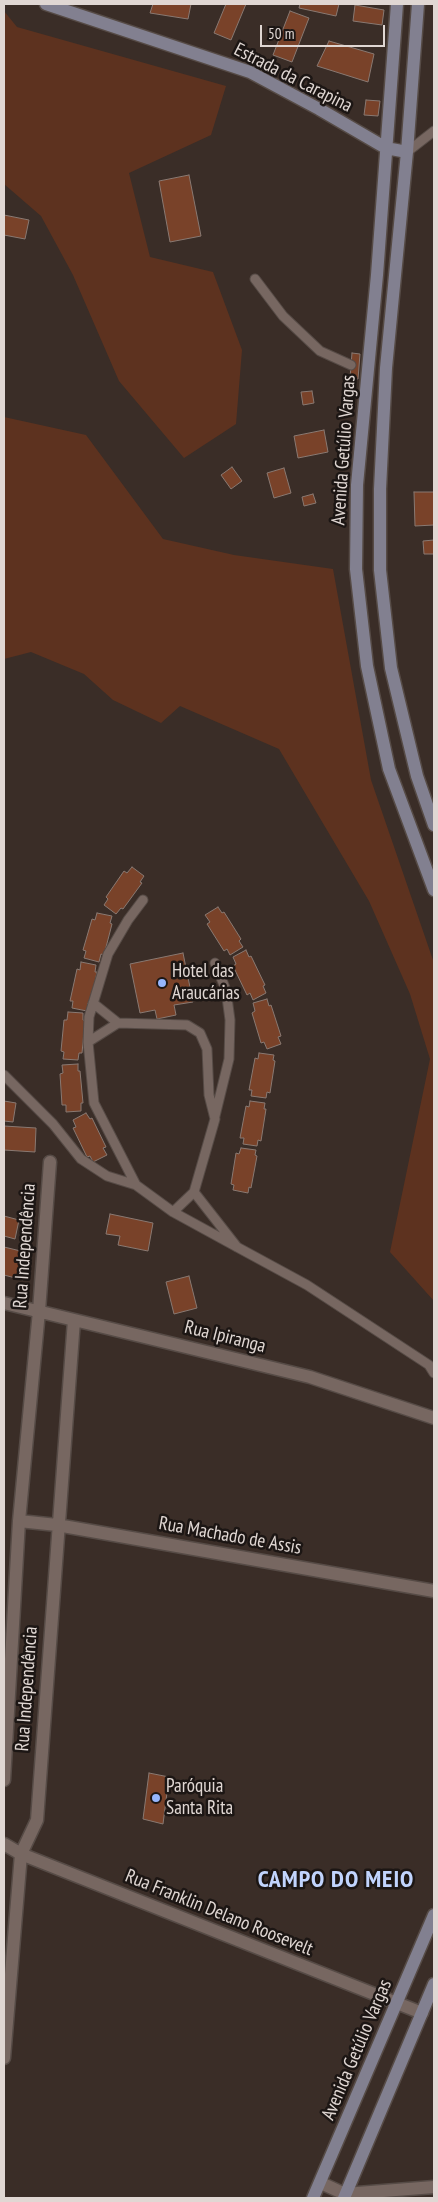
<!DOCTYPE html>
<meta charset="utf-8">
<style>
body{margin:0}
#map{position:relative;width:438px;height:2202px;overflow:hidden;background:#3a2d27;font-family:"PT Sans Narrow",sans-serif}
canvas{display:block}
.frame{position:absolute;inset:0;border:5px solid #e0d7d3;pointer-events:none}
.scale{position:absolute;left:260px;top:25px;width:125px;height:22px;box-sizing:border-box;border:2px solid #e0d7d3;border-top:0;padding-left:6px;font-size:15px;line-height:18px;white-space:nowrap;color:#e0d7d3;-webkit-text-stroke:4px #1c1614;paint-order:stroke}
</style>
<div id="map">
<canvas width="438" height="2202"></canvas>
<div class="frame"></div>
<div class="scale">50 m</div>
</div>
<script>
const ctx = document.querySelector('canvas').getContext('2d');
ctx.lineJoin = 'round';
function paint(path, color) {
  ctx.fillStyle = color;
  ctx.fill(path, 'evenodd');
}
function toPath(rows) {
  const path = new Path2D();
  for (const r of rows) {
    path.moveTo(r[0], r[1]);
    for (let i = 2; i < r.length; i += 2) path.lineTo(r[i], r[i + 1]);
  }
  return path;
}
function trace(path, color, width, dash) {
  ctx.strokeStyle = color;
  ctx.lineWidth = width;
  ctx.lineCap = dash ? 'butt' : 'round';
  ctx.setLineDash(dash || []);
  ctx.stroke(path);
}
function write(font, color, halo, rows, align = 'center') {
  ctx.font = font + ' "PT Sans Narrow",sans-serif';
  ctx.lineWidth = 5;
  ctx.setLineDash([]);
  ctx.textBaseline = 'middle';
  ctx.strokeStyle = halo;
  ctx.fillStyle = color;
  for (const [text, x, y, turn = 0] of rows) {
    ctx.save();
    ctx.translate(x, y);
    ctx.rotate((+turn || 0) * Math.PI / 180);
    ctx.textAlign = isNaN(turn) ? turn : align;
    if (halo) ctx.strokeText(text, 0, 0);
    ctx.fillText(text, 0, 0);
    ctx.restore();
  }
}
paint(toPath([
 [4,11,17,27,226,86,211,135,129,173,150,257,213,272,242,350,236,424,184,458,119,381,73,275,41,216,4,184],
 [4,417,86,435,163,539,234,555,333,569,371,780,434,963,434,1301,390,1252,430,1059,410,994,369,901,279,749,180,706,161,723,113,700,84,674,31,652,4,659]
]), '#5d321f');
const building = toPath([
 [153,4,191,4,188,19,150,13,153,4],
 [226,4,246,4,231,40,214,33,226,4],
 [300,4,339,4,336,16,299,8,300,4],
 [355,5,384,10,382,25,353,21,355,5],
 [290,11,309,18,292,62,273,55,290,11],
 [329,41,374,54,368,82,317,66,329,41],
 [366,100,380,101,378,116,364,115,366,100],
 [189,175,201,236,170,242,159,181,189,175],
 [4,215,29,220,25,239,4,235,4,215],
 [352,353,360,354,358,379,350,378,352,353],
 [312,391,314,403,303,405,301,392,312,391],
 [324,430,328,452,298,458,294,436,324,430],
 [232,467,242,481,231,489,221,475,232,467],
 [284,468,291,493,274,498,267,473,284,468],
 [414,492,434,492,434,525,415,526,414,492],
 [313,494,316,503,304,506,302,497,313,494],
 [434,540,434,554,424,554,423,541,434,540],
 [132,867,144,876,140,882,142,883,123,909,121,908,116,914,104,905,108,899,106,897,124,871,127,873,132,867],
 [218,907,222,913,224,912,241,939,239,941,243,947,230,955,227,949,224,951,207,924,210,922,205,915,218,907],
 [97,913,112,916,110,923,112,924,104,955,101,954,99,962,84,958,86,951,83,950,92,919,95,920,97,913],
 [246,950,249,957,251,956,265,985,263,986,266,993,253,1000,250,993,247,995,233,966,236,964,233,957,246,950],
 [183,953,193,1002,174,1005,176,1015,157,1019,155,1010,140,1013,130,964,183,953],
 [81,962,96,965,95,972,97,972,91,1004,88,1003,87,1011,72,1008,73,1001,70,1001,77,969,80,970,81,962],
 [267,999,269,1006,271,1005,281,1036,278,1037,281,1044,267,1049,264,1042,261,1043,252,1013,255,1011,253,1003,267,999],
 [68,1012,83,1013,83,1020,85,1021,82,1053,79,1053,78,1060,63,1059,64,1052,61,1051,64,1020,67,1020,68,1012],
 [259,1053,274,1055,273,1060,275,1061,270,1093,267,1092,266,1098,251,1096,252,1090,249,1090,255,1058,258,1059,259,1053],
 [78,1064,78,1071,80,1071,83,1103,81,1103,81,1111,66,1112,66,1105,62,1105,60,1074,63,1073,62,1065,78,1064],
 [4,1101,16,1103,13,1122,4,1121,4,1101],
 [250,1101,265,1103,264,1109,266,1109,261,1141,258,1140,257,1146,243,1144,244,1138,240,1138,246,1106,249,1107,250,1101],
 [86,1113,90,1119,92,1118,106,1147,103,1148,107,1155,93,1162,90,1156,87,1157,73,1128,76,1127,73,1120,86,1113],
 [4,1126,36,1128,35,1152,4,1150,4,1126],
 [241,1148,256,1150,255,1155,257,1156,251,1188,249,1187,248,1193,233,1190,234,1185,231,1184,236,1153,239,1154,241,1148],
 [110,1214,153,1223,148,1251,118,1245,120,1236,106,1234,110,1214],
 [4,1216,19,1220,15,1239,4,1236,4,1216],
 [4,1247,29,1253,23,1280,4,1275,4,1247],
 [189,1276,197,1308,174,1314,166,1282,189,1276],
 [149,1773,169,1777,163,1824,143,1819,149,1773]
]);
paint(building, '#794229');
trace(building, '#897972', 1);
const lane = toPath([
 [407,152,434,131],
 [255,279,283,316,320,351,351,365],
 [215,963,226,990,230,1020,229,1059,215,1116],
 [93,1003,118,1023],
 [88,1042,89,1017,108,954,128,920,143,900],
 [4,1075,53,1124,81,1159,107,1176,136,1185],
 [173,1212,194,1192],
 [237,1247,194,1192,215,1119,209,1095,207,1049,200,1033,187,1025,118,1023,88,1042,94,1103,136,1185,173,1212,237,1247,307,1285,429,1365,434,1373]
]);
const street = toPath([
 [4,1303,310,1377,434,1418],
 [19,1521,57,1525,434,1591],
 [4,1780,19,1521,39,1311,50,1162],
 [4,1844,21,1854,422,2013],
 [4,2058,21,1854,37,1820,74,1320],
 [321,2183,345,2194,434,2187]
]);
const secondary = toPath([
 [46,4,250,72,319,109,386,148,407,152],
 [397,4,377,275,357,485,356,569,367,666,389,769,434,890],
 [418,4,407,152,386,368,380,489,380,570,391,668,417,776,434,825],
 [313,2198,434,1915],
 [344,2198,434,1984]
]);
trace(lane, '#564b46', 11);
trace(street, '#564b46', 15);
trace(secondary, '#564b46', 15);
trace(lane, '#776761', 9);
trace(street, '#776761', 12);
trace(secondary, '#828090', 12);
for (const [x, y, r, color] of [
 [162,983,5,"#96b6fd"],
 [156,1798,5,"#96b6fd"]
]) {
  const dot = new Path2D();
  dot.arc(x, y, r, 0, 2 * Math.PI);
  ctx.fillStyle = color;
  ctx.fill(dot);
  trace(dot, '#1c1614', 2);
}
write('19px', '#e0d7d3', '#1c1614', [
 ["Estrada da Carapina",293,78,27],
 ["Avenida Getúlio Vargas",344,450,-86],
 ["Rua Independência",25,1246,-86],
 ["Rua Ipiranga",225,1337,14],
 ["Rua Machado de Assis",230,1536,10],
 ["Rua Independência",27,1689,-86],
 ["Rua Franklin Delano Roosevelt",219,1913,22],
 ["Avenida Getúlio Vargas",357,2050,-67]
]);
write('19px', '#e0d7d3', '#1c1614', [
 ["Hotel das",172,972],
 ["Araucárias",172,994],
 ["Paróquia",166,1787],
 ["Santa Rita",166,1809]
], 'left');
ctx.letterSpacing = '1px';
write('bold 24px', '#c1d4fd', '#1c1614', [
 ["CAMPO DO MEIO",336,1880]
]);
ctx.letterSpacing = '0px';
</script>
